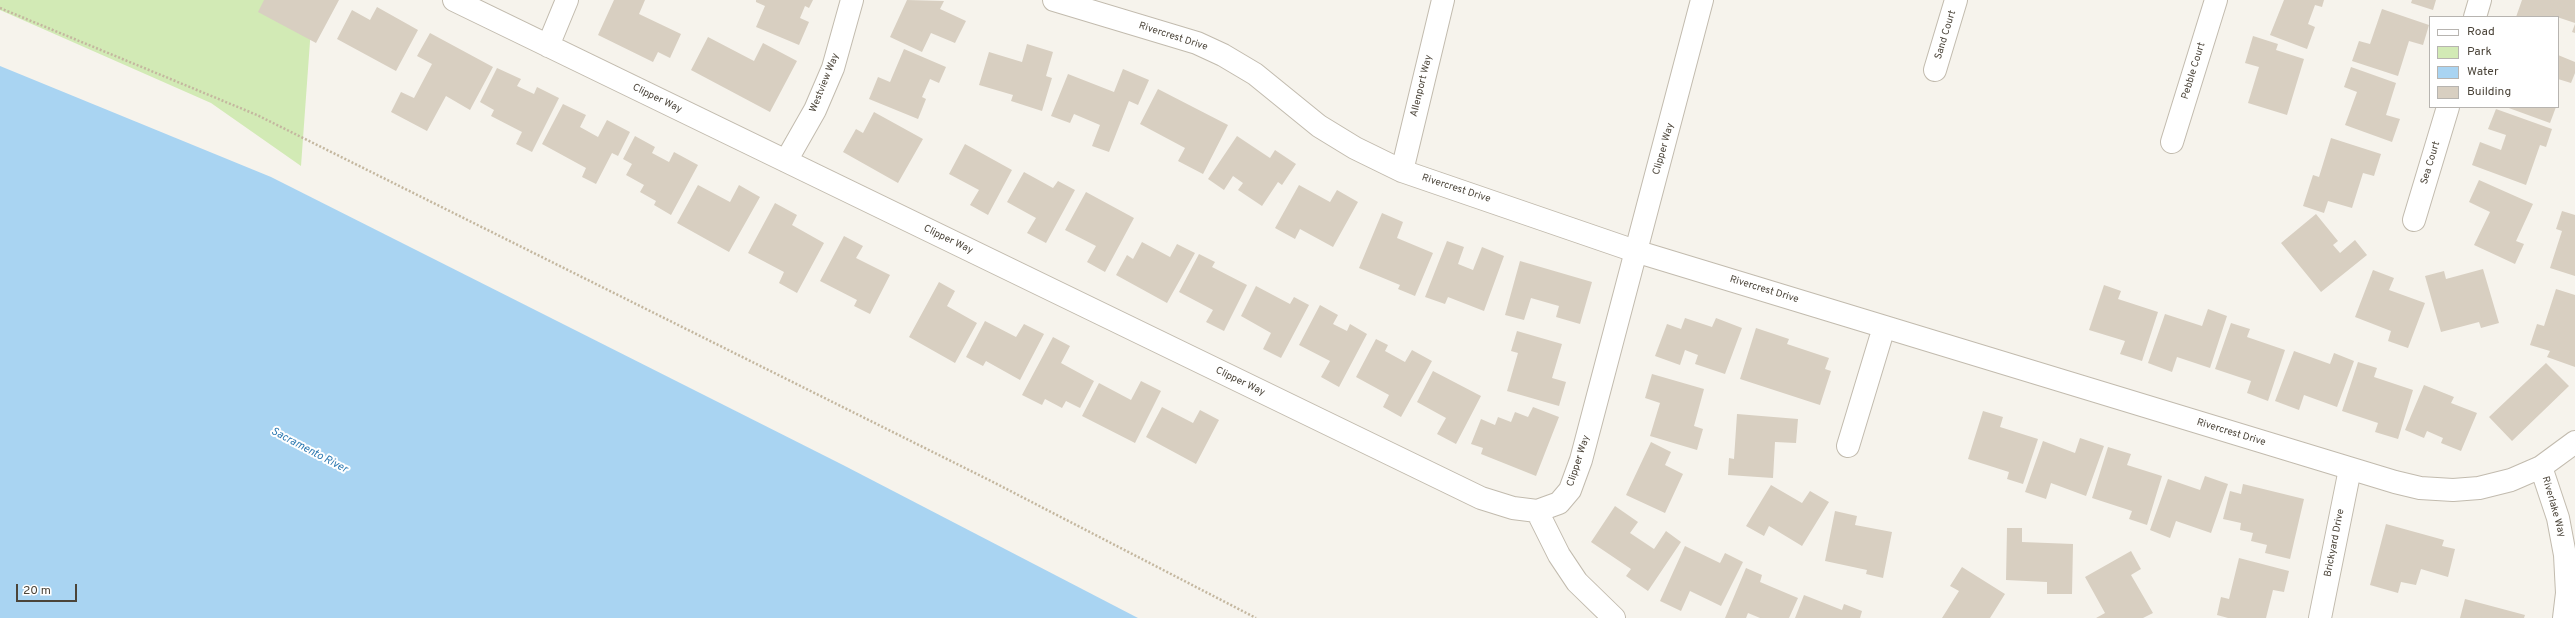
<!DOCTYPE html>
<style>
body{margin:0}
#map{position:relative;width:2575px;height:618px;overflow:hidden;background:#f6f3ec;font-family:Overpass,sans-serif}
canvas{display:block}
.legend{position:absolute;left:2429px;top:16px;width:130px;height:92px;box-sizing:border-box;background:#fff;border:1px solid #b7b4b0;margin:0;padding:5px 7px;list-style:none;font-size:12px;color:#4b4439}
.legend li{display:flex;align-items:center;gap:8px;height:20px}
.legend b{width:20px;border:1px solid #b7b4b0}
.scale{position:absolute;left:16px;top:584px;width:61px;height:18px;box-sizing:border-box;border:2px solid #4b4439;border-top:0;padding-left:5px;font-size:12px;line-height:14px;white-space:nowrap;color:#4b4439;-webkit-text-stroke:3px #fff;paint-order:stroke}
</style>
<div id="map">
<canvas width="2575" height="618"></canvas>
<ul class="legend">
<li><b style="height:5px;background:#fff"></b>Road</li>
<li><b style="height:11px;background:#d2eab5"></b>Park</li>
<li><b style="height:11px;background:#a9d4f2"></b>Water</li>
<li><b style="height:11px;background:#d8cfc1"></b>Building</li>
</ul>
<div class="scale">20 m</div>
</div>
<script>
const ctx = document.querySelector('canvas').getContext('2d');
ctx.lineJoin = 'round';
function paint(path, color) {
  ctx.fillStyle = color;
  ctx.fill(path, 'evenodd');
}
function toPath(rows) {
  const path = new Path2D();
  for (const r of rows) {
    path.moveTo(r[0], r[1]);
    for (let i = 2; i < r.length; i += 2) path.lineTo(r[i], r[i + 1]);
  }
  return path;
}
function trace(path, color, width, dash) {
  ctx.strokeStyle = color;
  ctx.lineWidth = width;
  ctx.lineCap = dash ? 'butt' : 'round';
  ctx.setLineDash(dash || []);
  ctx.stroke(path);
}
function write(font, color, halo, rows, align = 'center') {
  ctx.font = font + ' Overpass,sans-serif';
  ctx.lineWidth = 4;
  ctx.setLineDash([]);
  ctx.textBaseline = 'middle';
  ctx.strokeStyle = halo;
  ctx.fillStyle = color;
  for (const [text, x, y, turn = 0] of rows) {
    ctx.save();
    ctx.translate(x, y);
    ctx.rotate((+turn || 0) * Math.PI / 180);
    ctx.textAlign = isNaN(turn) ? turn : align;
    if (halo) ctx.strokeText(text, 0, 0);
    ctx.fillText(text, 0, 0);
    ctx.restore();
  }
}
paint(toPath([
 [0,0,313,0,301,166,211,103,0,10]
]), '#d2eab5');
paint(toPath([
 [0,66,271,177,843,465,1138,618,0,618]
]), '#a9d4f2');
paint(toPath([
 [264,0,339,0,316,43,258,12],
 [614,0,645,0,639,14,681,34,670,58,658,52,653,62,598,35],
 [756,0,813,0,809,8,805,6,800,18,809,22,799,45,756,27,765,6,756,2],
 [907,0,944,1,940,9,966,21,955,43,931,33,922,52,890,37],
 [2284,0,2324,0,2322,7,2315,5,2308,24,2315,27,2307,49,2270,35],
 [2412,0,2436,0,2433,10,2411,3],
 [2522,0,2575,0,2575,23,2557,17,2516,17],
 [377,7,418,30,396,71,337,39,352,10,370,20],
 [2382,9,2429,25,2423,45,2409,41,2398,76,2352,61,2359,41,2370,44],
 [2575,24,2575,33,2572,32],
 [430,33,493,67,470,110,446,96,427,131,391,112,401,92,414,98,432,64,417,56],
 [2253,36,2278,44,2276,50,2304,59,2287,115,2248,103,2259,67,2245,63],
 [708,37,754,61,763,43,797,61,770,112,691,70],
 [1027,44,1053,52,1046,76,1052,78,1042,111,1011,101,1013,95,979,85,989,52,1022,62],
 [904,49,946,67,939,83,930,79,922,97,926,99,918,119,869,99,878,77,890,82],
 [2558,55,2575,62,2575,73,2571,83,2558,79],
 [2351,67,2396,83,2386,115,2400,119,2392,142,2345,125,2357,92,2344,87],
 [497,68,521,79,517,86,534,94,537,87,559,98,532,152,516,144,522,132,491,116,494,110,480,102],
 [1123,69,1149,80,1138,105,1129,101,1109,152,1092,146,1100,125,1074,114,1070,123,1051,116,1068,74,1114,92],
 [1158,89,1228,125,1203,174,1178,161,1185,148,1140,124],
 [563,104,586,115,580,127,598,137,607,120,630,132,618,156,612,153,596,184,582,177,586,168,542,144],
 [2506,107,2556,107,2550,123],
 [2496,109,2552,129,2546,147,2540,145,2526,185,2472,165,2480,142,2501,150,2506,135,2488,129],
 [874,112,923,139,898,183,843,152,856,129,863,133],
 [635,136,655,147,652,153,669,162,674,152,698,165,671,215,654,205,656,201,640,192,644,185,626,175,632,164,623,159],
 [1237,136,1270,158,1275,150,1296,164,1282,185,1278,182,1262,206,1238,190,1243,183,1233,176,1224,190,1208,179],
 [2331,138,2381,154,2374,176,2363,173,2352,208,2328,201,2324,213,2303,206,2313,175,2319,177],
 [965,144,1012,170,988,215,970,205,979,190,949,174],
 [1024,172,1053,188,1058,181,1075,190,1046,243,1027,233,1036,218,1007,202],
 [2479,180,2533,204,2516,241,2524,244,2515,264,2474,245,2490,212,2469,202],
 [698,185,730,202,739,185,760,197,729,252,677,223],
 [1299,185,1330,202,1337,190,1358,202,1333,247,1300,229,1295,239,1275,228],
 [1086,192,1134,218,1105,272,1087,262,1096,246,1065,230],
 [775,203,797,215,792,225,824,243,797,293,779,283,784,272,748,253],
 [2562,211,2575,215,2575,276,2550,268,2562,231,2556,229],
 [1382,213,1403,222,1397,238,1433,253,1415,296,1398,289,1400,285,1359,268],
 [2316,214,2338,241,2333,245,2340,253,2355,240,2367,255,2321,292,2281,243],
 [844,236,863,246,856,258,890,275,870,314,854,306,857,300,820,281],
 [1447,241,1464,247,1458,264,1473,270,1482,247,1504,256,1484,311,1448,297,1445,304,1425,297],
 [1142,242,1170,257,1177,244,1195,253,1167,303,1116,275,1127,255,1133,259],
 [1199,254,1215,262,1212,267,1247,285,1224,331,1206,322,1213,310,1179,292],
 [1520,261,1592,282,1580,324,1556,317,1559,306,1531,298,1524,320,1505,315],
 [2483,269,2499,323,2481,328,2479,322,2441,332,2425,276,2444,271,2446,279],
 [2373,270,2394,278,2389,290,2425,303,2408,348,2388,341,2391,331,2355,317],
 [939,282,955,291,947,306,977,323,955,363,909,337],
 [2104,285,2121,291,2118,299,2158,312,2142,361,2120,354,2125,341,2089,330],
 [1256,286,1290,304,1294,297,1309,305,1281,358,1263,349,1271,333,1241,316],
 [2556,289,2575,295,2575,367,2547,357,2550,351,2530,345,2537,324,2544,326],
 [1320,305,1338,315,1333,324,1347,331,1350,324,1367,334,1339,387,1321,377,1330,361,1299,345],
 [2208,309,2227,316,2210,368,2177,357,2172,372,2148,363,2165,314,2202,326],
 [1685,318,1712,327,1716,318,1742,328,1725,374,1695,364,1698,355,1685,350,1680,365,1655,356,1667,324,1681,329],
 [985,321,1016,337,1024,324,1044,334,1020,380,986,361,983,366,966,357],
 [2231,323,2250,329,2247,337,2285,350,2268,401,2247,393,2251,381,2215,369],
 [1756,328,1789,339,1787,344,1829,358,1825,369,1831,371,1820,405,1740,379],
 [1517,331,1562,344,1552,378,1566,382,1559,406,1507,391,1518,353,1511,351],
 [1053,337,1070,346,1061,363,1094,381,1080,408,1066,401,1062,408,1045,399,1042,405,1022,395],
 [1376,339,1388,345,1385,351,1405,362,1412,350,1432,361,1401,417,1383,407,1389,395,1356,377],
 [2294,351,2330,364,2334,353,2354,361,2337,407,2304,395,2299,410,2275,401],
 [2358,362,2377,368,2374,377,2413,390,2398,439,2375,432,2378,423,2342,411],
 [2546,363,2569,386,2512,441,2489,417],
 [1433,371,1481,396,1456,444,1437,434,1446,418,1417,402],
 [1652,374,1704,389,1694,426,1703,429,1697,450,1650,436,1660,403,1645,398],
 [1141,381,1161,391,1135,443,1082,416,1099,383,1131,400],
 [2424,385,2454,397,2451,403,2477,413,2461,451,2441,443,2443,438,2427,431,2424,438,2405,430],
 [1162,407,1193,423,1200,410,1219,420,1196,464,1146,437],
 [1533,407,1559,417,1536,476,1481,454,1483,448,1471,444,1481,419,1495,425,1498,417,1511,422,1515,412,1528,417],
 [1983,411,2003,417,2000,427,2038,439,2023,484,2007,479,2009,472,1968,459],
 [1737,414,1798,419,1796,443,1775,442,1773,478,1728,475,1729,458,1734,459],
 [2080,438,2104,446,2086,496,2051,483,2046,499,2025,492,2043,441,2075,453],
 [1651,442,1671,452,1665,465,1683,474,1665,513,1626,495],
 [2108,447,2131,454,2127,465,2162,476,2147,525,2129,519,2132,511,2092,498],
 [2205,476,2228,484,2211,533,2176,521,2170,538,2150,530,2168,479,2200,490],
 [2243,484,2304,499,2290,559,2265,553,2267,545,2251,541,2253,533,2240,530,2241,523,2223,519,2230,491,2241,494],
 [1771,485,1802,503,1810,491,1829,502,1802,546,1769,526,1764,536,1746,526],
 [1615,506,1638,522,1630,533,1654,549,1666,531,1681,542,1648,591,1626,576,1631,569,1591,542],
 [1835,511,1857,516,1855,525,1892,532,1883,578,1866,574,1867,570,1825,561],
 [2386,524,2444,540,2442,546,2455,549,2448,577,2421,569,2416,585,2401,582,2398,593,2370,585],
 [2007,528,2022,528,2022,542,2073,544,2072,594,2047,594,2047,582,2006,580],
 [1685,546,1720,563,1725,553,1743,562,1721,606,1690,591,1681,611,1660,601],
 [2131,551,2141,569,2131,575,2153,613,2143,618,2096,618,2105,613,2085,577],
 [2239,558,2289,571,2284,592,2273,590,2266,618,2228,618,2217,615,2221,597,2229,599],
 [1962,567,2005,594,1990,618,1942,618,1959,591,1950,586],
 [1746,568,1762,575,1760,582,1798,598,1789,618,1760,618,1748,613,1746,618,1725,618],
 [1804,595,1842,610,1844,604,1862,611,1860,618,1795,618],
 [2465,599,2525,615,2524,618,2460,618]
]), '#d8cfc1');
const minor = toPath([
 [454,0,1481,498,1513,508,1537,511,1559,503,1570,490,1581,460,1702,0],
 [1054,0,1197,43,1223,55,1255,74,1319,126,1355,148,1402,171,1635,251,2395,482,2420,488,2453,490,2479,488,2511,480,2541,467,2575,442],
 [2475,17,2480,0],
 [548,46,567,0],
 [1935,70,1956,0],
 [2172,142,2216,0],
 [786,161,815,110,833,68,852,0],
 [1402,171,1443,0],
 [2414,220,2448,107],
 [1848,446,1884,327],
 [2541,467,2558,518,2565,555,2567,593,2564,618],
 [1537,511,1559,555,1577,582,1614,618],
 [2320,618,2350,469]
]);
trace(minor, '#c2bbae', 24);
trace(toPath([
 [0,8,257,115,993,482,1256,618]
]), '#c4b79f', 2.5, [2, 2]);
trace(minor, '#fff', 22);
write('10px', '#4b4439', '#fff', [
 ["Sand Court",1946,35,-73],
 ["Rivercrest Drive",1173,37,18],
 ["Pebble Court",2194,71,-73],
 ["Westview Way",825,83,-68],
 ["Allenport Way",1422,86,-76],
 ["Clipper Way",657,99,26],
 ["Clipper Way",1664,149,-74],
 ["Sea Court",2431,163,-73],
 ["Rivercrest Drive",1456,189,18],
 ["Clipper Way",948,240,26],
 ["Rivercrest Drive",1764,290,17],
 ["Clipper Way",1240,382,26],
 ["Rivercrest Drive",2231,433,17],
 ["Clipper Way",1579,461,-72],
 ["Riverlake Way",2553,507,74],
 ["Brickyard Drive",2335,543,-79]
]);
write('italic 11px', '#2e7ab2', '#fff', [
 ["Sacramento River",309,451,28]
]);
</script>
